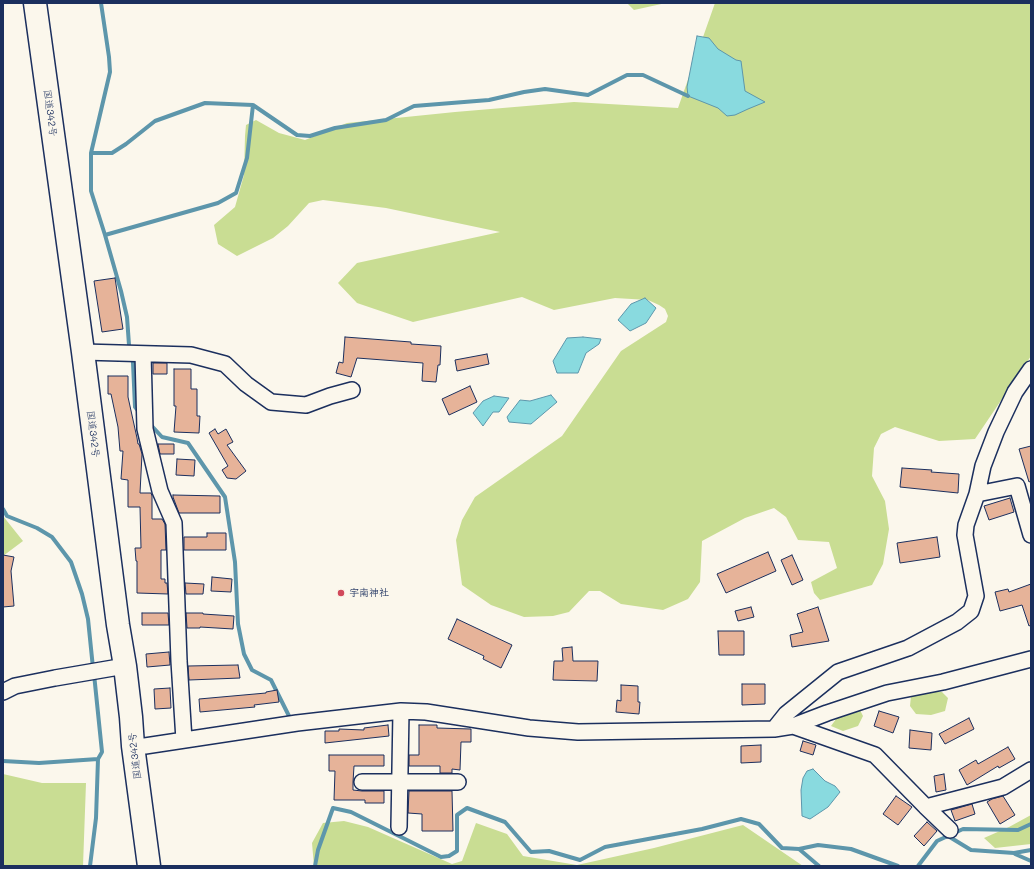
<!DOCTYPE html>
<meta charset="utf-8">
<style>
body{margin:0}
#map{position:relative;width:1034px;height:869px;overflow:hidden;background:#fbf7ec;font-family:Mali,sans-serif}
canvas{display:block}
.frame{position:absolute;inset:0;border:4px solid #1b2f5e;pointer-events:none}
</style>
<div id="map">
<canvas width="1034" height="869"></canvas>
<div class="frame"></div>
</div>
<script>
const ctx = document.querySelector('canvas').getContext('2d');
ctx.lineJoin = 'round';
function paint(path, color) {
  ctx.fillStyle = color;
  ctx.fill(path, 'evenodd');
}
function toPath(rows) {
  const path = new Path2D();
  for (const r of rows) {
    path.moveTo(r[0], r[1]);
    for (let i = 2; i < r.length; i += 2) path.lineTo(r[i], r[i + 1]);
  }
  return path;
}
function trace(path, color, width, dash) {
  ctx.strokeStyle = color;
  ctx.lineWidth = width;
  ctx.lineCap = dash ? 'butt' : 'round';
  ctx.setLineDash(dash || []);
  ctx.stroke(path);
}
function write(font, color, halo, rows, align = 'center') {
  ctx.font = font + ' Mali,"Klee One",sans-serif';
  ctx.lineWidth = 3.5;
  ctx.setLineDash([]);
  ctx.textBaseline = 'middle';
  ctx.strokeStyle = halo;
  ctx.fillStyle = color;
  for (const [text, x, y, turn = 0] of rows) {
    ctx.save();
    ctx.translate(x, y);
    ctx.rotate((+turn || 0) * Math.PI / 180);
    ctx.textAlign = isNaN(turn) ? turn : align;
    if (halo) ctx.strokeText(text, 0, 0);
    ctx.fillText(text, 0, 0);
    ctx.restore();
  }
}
paint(toPath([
 [627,3,666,3,634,10],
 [715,3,1031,3,1031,356,975,439,939,441,895,427,881,434,874,448,872,476,885,501,889,529,883,564,872,585,820,600,814,593,811,582,837,568,829,542,798,540,786,517,774,508,745,518,702,541,700,582,688,599,663,610,621,604,600,591,589,591,569,612,553,616,524,617,491,605,462,585,456,540,462,520,475,497,562,436,621,351,666,322,668,316,665,309,659,305,648,300,615,298,554,310,522,297,413,322,357,303,338,283,357,263,500,232,386,208,323,200,309,203,288,226,273,238,237,256,218,244,214,225,235,207,244,175,245,136,246,125,256,120,279,133,305,140,347,123,455,112,574,102,678,108],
 [3,516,23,541,3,556],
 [927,692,942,692,948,698,945,711,931,715,916,714,910,706,911,696],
 [860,710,863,716,858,726,843,731,831,726,839,715],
 [3,774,42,783,86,783,83,866,3,866],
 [1031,815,1031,844,995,848,984,838,1009,827],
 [344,821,368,827,452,864,462,861,476,823,507,834,523,856,577,865,654,848,743,825,803,866,314,866,312,843,323,823]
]), '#c9dd93');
const water = toPath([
 [697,36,709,38,718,49,736,60,741,61,745,91,765,102,748,109,735,115,727,116,718,108,688,96,687,87,697,36],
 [645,298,656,308,646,323,630,331,618,320,631,304,645,298],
 [583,337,601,339,599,344,586,353,578,373,557,373,553,361,567,338,583,337],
 [551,395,557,402,531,424,509,422,507,417,520,400,530,401,551,395],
 [494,396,509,398,499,412,493,412,483,426,473,413,483,401,494,396],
 [813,769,825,781,835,786,840,792,828,807,810,819,802,816,801,790,803,778,807,771,813,769]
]);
paint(water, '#89dadf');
trace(water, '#5d96ab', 1);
trace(toPath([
 [101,3,109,57,110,72,91,153,91,191,105,235,121,291,127,317,129,345,130,350],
 [91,153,112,153,126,144,155,121,205,103,253,105,297,135,310,136,335,128,386,120,414,106,489,100,524,92,545,89,588,95,627,75,643,75,688,96],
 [105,235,218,203,236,193,247,158,253,105],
 [132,356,133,363,135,407,140,413],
 [150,424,162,437,188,443,225,497,235,562,238,624,244,654,252,670,271,680,290,718],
 [3,509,7,516,37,528,52,537,71,562,82,594,88,619,93,668],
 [3,761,39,763,98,759],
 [948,836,971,850,1014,853,1031,850],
 [799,849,818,845,851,849,898,866],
 [1015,854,1031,861],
 [90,866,96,818,98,759,102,752,94,674],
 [315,866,318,850,333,808,351,812,441,857,449,856,457,851,457,815,467,808,505,822,531,852,549,851,580,860,605,847,702,829,741,819,759,824,782,848,799,849,819,866],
 [918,866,937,841,963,829,1018,830,1031,824]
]), '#5d96ab', 4);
const building = toPath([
 [115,278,123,329,102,332,94,281,115,278],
 [345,337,411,342,411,344,441,346,440,365,438,365,436,382,422,381,423,363,357,358,351,377,336,373,339,362,343,363,345,337],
 [487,354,489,364,457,371,455,360,487,354],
 [153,363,167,363,167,374,153,374,153,363],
 [174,369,191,369,191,389,197,389,197,416,200,416,199,433,174,432,176,406,174,406,174,369],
 [108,376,128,376,128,397,137,438,138,444,139,444,142,454,140,493,151,493,152,496,152,519,162,519,165,524,166,550,161,550,161,579,165,579,165,583,167,583,168,594,137,593,137,561,136,561,135,548,141,548,140,507,128,507,128,480,121,479,123,451,120,451,118,427,111,394,108,394,108,376],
 [470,386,477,402,449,415,442,399,470,386],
 [215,429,218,434,226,429,233,442,227,445,246,471,236,479,227,478,222,470,228,466,209,433,215,429],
 [158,444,174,444,174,454,160,454,158,444],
 [1031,446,1031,481,1029,482,1019,449,1031,446],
 [177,459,195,460,194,476,176,475,177,459],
 [902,468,932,470,931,472,959,474,958,493,900,487,902,468],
 [173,495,220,496,220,513,179,513,173,497,173,495],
 [1010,498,1014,512,989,520,984,506,1010,498],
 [207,533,226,533,226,550,184,550,184,537,207,537,207,533],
 [937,537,940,557,900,563,897,543,937,537],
 [768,552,776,571,726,593,717,574,768,552],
 [3,555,14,557,11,571,14,606,3,607,3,555],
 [792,555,803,580,792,585,781,560,792,555],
 [212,577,232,579,231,592,211,591,212,577],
 [185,583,204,584,203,594,186,594,185,583],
 [1031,584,1031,625,1029,626,1022,605,1000,611,995,592,1008,589,1009,592,1031,584],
 [751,607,754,617,738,621,735,611,751,607],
 [818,607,829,641,792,647,790,635,803,632,797,614,818,607],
 [142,613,168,613,169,625,142,625,142,613],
 [186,613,203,613,203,614,234,616,233,629,200,627,200,628,187,628,186,613],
 [457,619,512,645,501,668,483,659,484,656,448,639,457,619],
 [718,631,744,631,744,655,719,655,718,631],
 [572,647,573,661,598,661,597,681,553,680,554,661,563,661,562,648,572,647],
 [169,652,170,665,147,667,146,654,169,652],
 [238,665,240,678,189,680,188,666,238,665],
 [742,684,765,684,765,704,742,705,742,684],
 [621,685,638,686,638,702,640,702,639,714,616,712,617,700,621,701,621,685],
 [170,688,171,708,155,709,154,689,170,688],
 [277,690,279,702,254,705,255,707,200,712,199,699,266,693,266,692,277,690],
 [879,711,899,717,893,733,874,726,879,711],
 [969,718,974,729,945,744,939,734,969,718],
 [388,725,389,736,325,743,325,731,339,731,339,729,364,730,364,728,388,725],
 [419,725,437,725,437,728,471,729,471,742,461,742,460,770,452,769,452,773,440,773,440,766,409,766,409,755,419,755,419,725],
 [910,730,932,733,931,750,909,748,910,730],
 [803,741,816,745,813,755,800,751,803,741],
 [761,745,761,762,741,763,741,746,761,745],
 [1008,747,1015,759,999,768,998,766,967,785,959,770,976,760,978,764,1008,747],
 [329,755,384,755,384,766,354,766,353,782,353,790,362,791,384,791,384,803,365,803,365,800,334,800,335,771,329,771,329,755],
 [944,774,946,790,936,792,934,776,944,774],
 [409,791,452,791,453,831,422,831,422,814,408,813,409,791],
 [896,796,912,807,898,825,883,814,896,796],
 [1003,796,1015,815,1000,824,987,802,992,799,1003,796],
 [972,804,975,814,955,821,951,810,972,804],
 [927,822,937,831,924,846,914,836,927,822]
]);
paint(building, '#e6b399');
trace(building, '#1b2f5e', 1);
const street = toPath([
 [83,352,191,355,225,364,246,384,271,402,306,405,330,396,352,390],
 [143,354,145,429,160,491,174,523,179,661,184,740],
 [977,494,1017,486,1031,535],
 [3,692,15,686,55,678,125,666],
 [793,726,875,755,926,807,950,830],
 [774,729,786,714,838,672,908,648,957,622,971,611,976,596,965,535,966,525,977,494,983,466,996,432,1015,392,1031,369],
 [133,746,145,746,297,723,401,711,426,712,529,728,578,732,774,729,793,726,827,713,887,693,943,682,1031,659],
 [362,782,458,782],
 [926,807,1003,787,1031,770],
 [399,827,401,711]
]);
const highway = toPath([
 [35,3,83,352,118,625,125,666,131,717,133,746,149,866]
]);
trace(street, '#1b2f5e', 18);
trace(highway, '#1b2f5e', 25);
trace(street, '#fbf7ec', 15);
trace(highway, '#fbf7ec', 22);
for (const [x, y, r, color] of [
 [341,593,4,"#d1495b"]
]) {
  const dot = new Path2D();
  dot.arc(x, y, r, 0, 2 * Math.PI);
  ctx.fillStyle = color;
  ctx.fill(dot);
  trace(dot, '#fbf7ec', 1.5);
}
write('10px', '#1b2f5e', '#fbf7ec', [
 ["国道342号",50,113,82],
 ["国道342号",93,434,83],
 ["国道342号",135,756,-97]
]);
write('bold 10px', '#1b2f5e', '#fbf7ec', [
 ["宇南神社",349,593]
], 'left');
</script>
